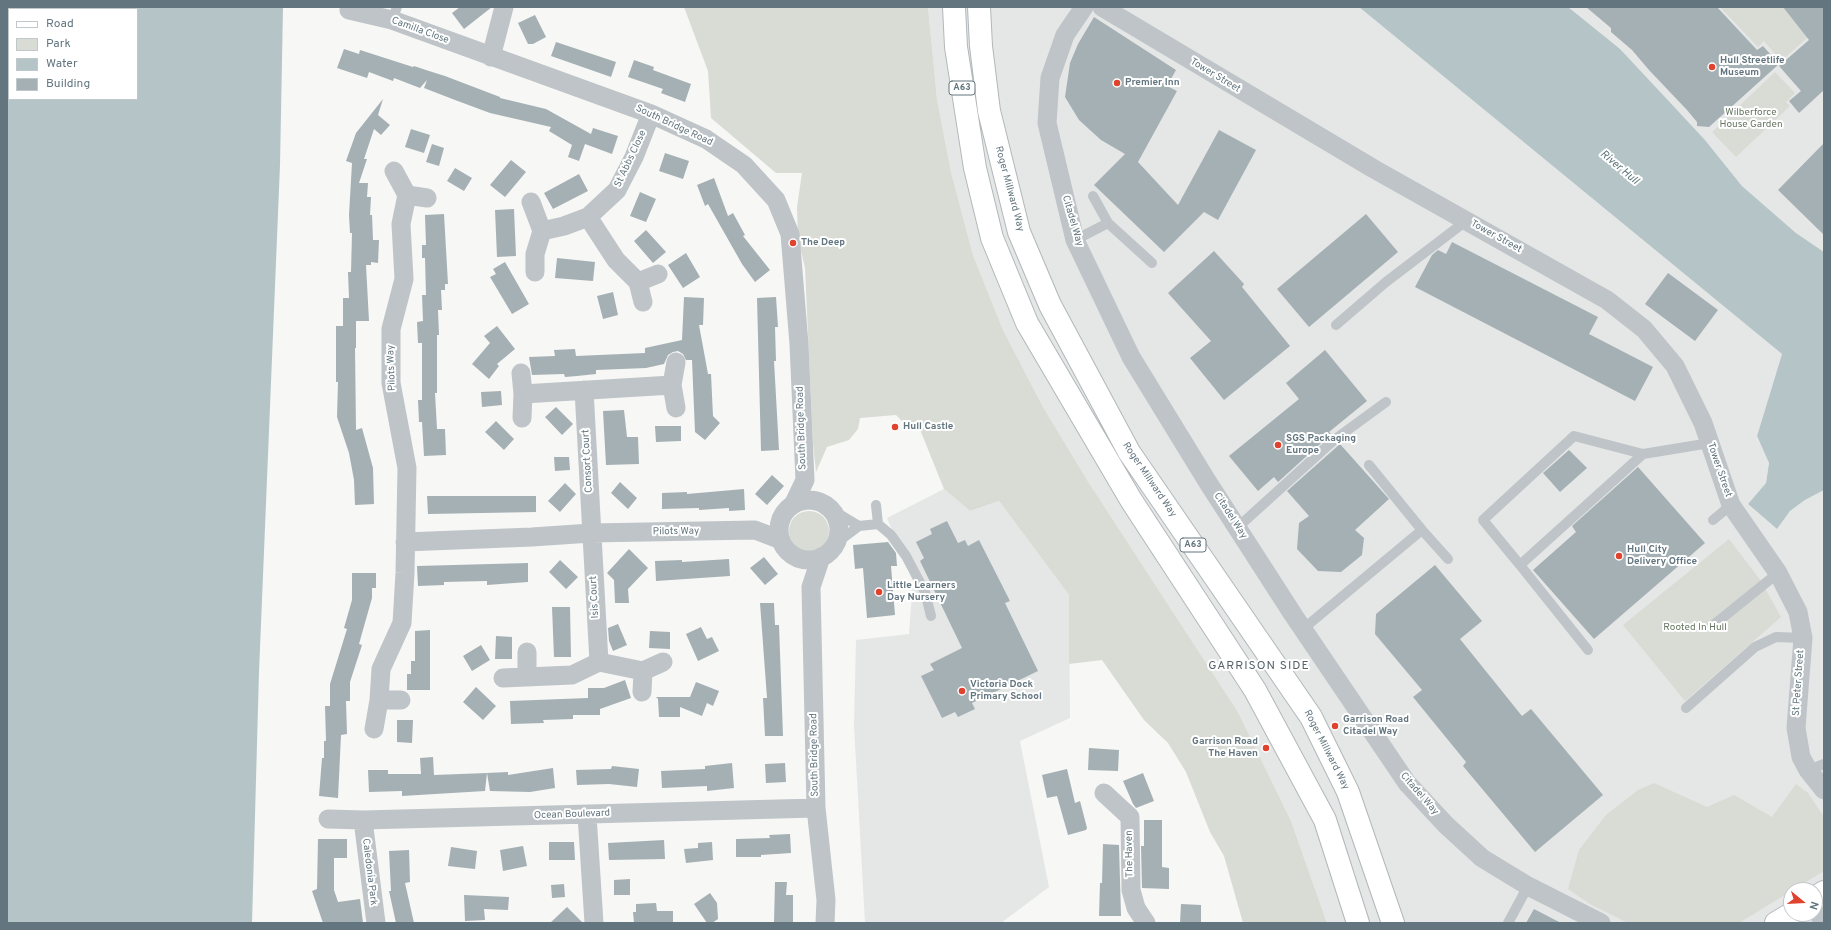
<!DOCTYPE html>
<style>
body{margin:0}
#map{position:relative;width:1831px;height:930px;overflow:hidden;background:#f7f7f5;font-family:Overpass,sans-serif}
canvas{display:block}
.frame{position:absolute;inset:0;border:8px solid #63767f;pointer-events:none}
.legend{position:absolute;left:8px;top:8px;width:130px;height:92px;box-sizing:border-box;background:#fff;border:1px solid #c1c8cc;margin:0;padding:5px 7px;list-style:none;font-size:12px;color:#63767f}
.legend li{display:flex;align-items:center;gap:8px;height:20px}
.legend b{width:20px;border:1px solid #c1c8cc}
.north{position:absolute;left:1783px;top:882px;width:40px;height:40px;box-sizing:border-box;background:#fff;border:1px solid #c1c8cc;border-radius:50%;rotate:108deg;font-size:11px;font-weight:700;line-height:16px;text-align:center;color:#63767f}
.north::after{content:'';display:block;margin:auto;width:14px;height:18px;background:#df422d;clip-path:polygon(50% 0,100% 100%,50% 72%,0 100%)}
</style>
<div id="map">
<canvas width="1831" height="930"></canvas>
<div class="frame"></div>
<ul class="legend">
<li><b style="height:5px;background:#fff"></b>Road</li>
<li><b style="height:11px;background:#d8dcd4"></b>Park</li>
<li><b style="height:11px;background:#b5c4c6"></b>Water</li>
<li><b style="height:11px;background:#a5b0b4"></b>Building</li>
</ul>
<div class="north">N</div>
</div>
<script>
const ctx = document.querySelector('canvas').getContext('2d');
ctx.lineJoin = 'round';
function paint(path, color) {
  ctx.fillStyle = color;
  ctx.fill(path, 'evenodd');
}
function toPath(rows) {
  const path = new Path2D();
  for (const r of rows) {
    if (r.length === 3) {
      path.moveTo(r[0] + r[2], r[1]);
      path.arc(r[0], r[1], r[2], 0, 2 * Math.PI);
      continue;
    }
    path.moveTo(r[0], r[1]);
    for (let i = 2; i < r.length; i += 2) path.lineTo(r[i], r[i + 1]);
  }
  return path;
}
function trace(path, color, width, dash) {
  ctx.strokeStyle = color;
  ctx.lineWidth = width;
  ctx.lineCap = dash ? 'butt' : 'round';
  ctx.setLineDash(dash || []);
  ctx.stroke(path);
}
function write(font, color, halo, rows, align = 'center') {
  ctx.font = font + ' Overpass,sans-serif';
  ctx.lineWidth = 4;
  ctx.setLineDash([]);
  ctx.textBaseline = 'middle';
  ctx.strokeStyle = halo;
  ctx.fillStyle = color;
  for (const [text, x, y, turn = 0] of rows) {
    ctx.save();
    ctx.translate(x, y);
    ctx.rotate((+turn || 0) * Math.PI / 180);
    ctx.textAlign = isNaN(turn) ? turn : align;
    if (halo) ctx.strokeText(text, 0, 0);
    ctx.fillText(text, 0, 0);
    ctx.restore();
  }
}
paint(toPath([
 [928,7,1359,7,1782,354,1757,436,1769,463,1766,483,1748,504,1777,529,1790,511,1805,500,1824,490,1824,923,1327,923,1291,821,1238,712,1089,483,1043,407,1003,330,973,255,951,172,937,99],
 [1791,890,1815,890,1815,914,1791,914],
 [1568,7,1824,7,1824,252,1796,233,1742,186,1705,140,1662,96],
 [944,489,970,511,999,501,1069,595,1070,718,1020,741,1049,887,1001,923,865,923,854,726,856,640,909,634,913,581,887,518]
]), '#e5e7e6');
paint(toPath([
 [684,7,928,7,937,99,951,172,973,255,1003,330,1043,407,1089,483,1238,712,1291,821,1327,923,1243,923,1224,856,1210,832,1186,772,1168,743,1144,720,1102,660,1069,664,1069,595,999,501,970,511,944,489,917,422,906,425,896,415,860,418,858,429,849,440,827,447,816,472,813,443,805,268,798,238,797,207,802,173,776,173,711,118,708,71],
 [1720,7,1783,7,1808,37,1781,61,1764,41,1758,47],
 [1775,72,1795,93,1786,102,1790,106,1736,157,1712,132],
 [809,531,20],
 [1729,539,1761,581,1781,617,1685,701,1623,625],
 [1654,783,1707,807,1734,795,1772,817,1796,784,1808,793,1824,817,1824,871,1739,923,1628,923,1590,904,1568,889,1579,850,1606,815,1638,790]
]), '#d8dcd4');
paint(toPath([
 [7,7,283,7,280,165,259,672,252,923,7,923],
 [9,9,137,9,137,99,9,99],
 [1359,7,1568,7,1620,49,1705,140,1742,186,1796,233,1824,252,1824,490,1805,500,1790,511,1777,529,1748,504,1766,483,1769,463,1757,436,1782,354]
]), '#b5c4c6');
paint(toPath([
 [460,7,492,7,464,29,452,13],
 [1586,7,1717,7,1757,50,1763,46,1779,64,1709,127,1697,126,1697,122,1687,110,1649,70,1632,50,1611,32,1611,28],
 [1783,7,1824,7,1824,90,1799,113,1789,101,1801,91,1779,66,1809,40],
 [535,15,546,37,533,44,528,44,518,23],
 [1094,17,1176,70,1167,86,1177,91,1138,162,1178,205,1219,130,1256,150,1218,220,1204,212,1164,252,1094,185,1125,154,1101,140,1079,120,1065,97,1070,63,1078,44],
 [556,42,616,62,611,77,551,56],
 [344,49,359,54,360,50,413,67,414,66,429,71,429,74,429,71,445,76,500,97,500,98,546,109,591,134,593,128,618,136,612,154,585,144,579,161,568,157,572,145,549,131,551,127,490,113,455,100,424,88,427,80,420,88,394,78,393,81,369,72,367,78,337,68],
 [634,60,654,67,653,70,691,84,685,102,661,93,663,89,628,77],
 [383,99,378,115,390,125,381,135,374,129,364,159,367,159,359,183,368,183,367,197,371,197,370,215,372,215,373,240,379,240,378,263,371,262,371,265,366,265,369,321,356,321,356,348,355,348,356,430,362,428,373,468,374,504,355,505,354,480,349,453,337,417,338,382,336,382,336,326,343,326,343,298,349,298,348,272,351,272,352,233,350,233,349,215,352,163,346,161,356,133],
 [411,129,430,135,424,153,405,147],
 [1824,143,1824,235,1778,190],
 [432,144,444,148,439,166,426,162],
 [665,153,689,161,683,179,659,171],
 [511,160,526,172,505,197,490,185],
 [455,168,472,178,464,191,447,181],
 [579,174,588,191,553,209,544,193],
 [714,178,728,216,733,213,745,235,743,236,770,270,755,282,742,264,708,204,705,206,697,185],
 [640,192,656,199,646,222,630,216],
 [514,209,516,256,497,257,495,210],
 [444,214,448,284,445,284,445,290,441,290,442,310,438,310,439,335,437,335,437,393,435,393,437,429,445,429,446,455,424,456,422,422,419,422,418,400,422,400,422,343,418,343,417,322,423,321,422,295,426,295,425,258,422,258,422,245,426,245,425,215],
 [1366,214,1398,252,1309,327,1277,289],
 [646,230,666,252,653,263,634,241],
 [1452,242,1598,317,1589,334,1653,367,1635,401,1415,287,1432,255,1438,250,1446,254],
 [1214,251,1244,284,1242,287,1290,346,1224,400,1190,358,1211,341,1168,293],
 [686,253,700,277,683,288,668,265],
 [557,258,595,262,593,281,555,278],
 [505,262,529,304,512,314,490,277,496,274,493,269],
 [1668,273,1718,310,1695,341,1645,304],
 [613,292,618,315,603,319,597,296],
 [684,297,704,298,703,325,699,325,708,374,711,374,713,416,720,423,705,440,695,432,692,360,686,360,683,354,678,351,673,352,668,355,664,364,646,368,596,370,596,374,577,376,565,377,564,374,532,375,529,357,555,356,554,350,575,349,576,356,645,353,645,348,682,340],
 [776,297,778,327,775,327,776,361,774,361,779,450,761,451,757,298],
 [497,326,515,349,497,364,499,366,489,379,472,364,490,343,484,336],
 [1325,350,1367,401,1329,432,1331,434,1278,482,1274,477,1258,491,1229,456,1299,399,1286,383],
 [501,391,502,405,482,407,481,392],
 [556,407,573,424,562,435,545,417],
 [624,410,627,437,638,437,639,464,606,465,603,411],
 [496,421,514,439,504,450,485,432],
 [655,426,681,426,681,441,656,442],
 [1340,444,1389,499,1355,530,1364,538,1362,555,1341,572,1318,571,1297,549,1299,523,1309,516,1287,491],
 [1569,450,1587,468,1560,492,1543,473],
 [554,457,569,457,570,470,555,471],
 [1638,467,1705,543,1594,639,1533,570,1576,532,1572,526],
 [772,475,784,486,767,505,755,494],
 [620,482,637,498,628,509,611,493],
 [565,483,576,494,560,512,548,501],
 [744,489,745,510,729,511,729,508,699,510,699,508,662,509,662,493,687,492,687,494],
 [427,496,536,496,536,512,428,514],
 [947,521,958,543,965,540,968,546,979,540,1010,601,1005,603,1038,671,972,703,975,709,958,717,955,712,942,718,921,676,934,670,930,664,962,648,920,561,924,558,916,542,932,534,930,529],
 [888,542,896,553,897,566,891,566,895,615,867,618,863,568,855,569,853,545],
 [629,549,648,568,628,589,629,603,615,603,614,580,607,573],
 [764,557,778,574,765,585,750,568],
 [729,559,730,576,656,581,655,561,682,560,682,562],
 [560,560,578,577,566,589,549,572],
 [528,563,528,582,487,585,487,581,444,582,444,585,418,586,417,566],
 [1435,565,1482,621,1460,639,1522,716,1531,709,1603,795,1535,852,1463,766,1466,762,1413,697,1422,690,1375,634,1376,614],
 [352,573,376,573,376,588,372,588,372,598,359,644,362,645,350,682,350,701,346,701,347,734,341,735,338,798,319,796,322,758,324,758,324,741,326,741,325,706,330,706,330,684,347,629,344,628,352,600],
 [760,603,774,603,775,625,779,625,783,736,765,736,763,698,767,698],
 [552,607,570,607,571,657,554,657],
 [618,624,627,645,613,651,609,641,608,628],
 [701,627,707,639,712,637,719,651,698,661,686,634],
 [430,630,430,690,407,690,407,674,411,674,411,661,415,661,415,631],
 [650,631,670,632,670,649,649,648],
 [496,636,512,637,512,659,495,659],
 [481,645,490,660,472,671,463,656],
 [625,680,631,698,600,709,600,715,573,715,573,719,543,720,544,723,511,724,510,701,588,698,588,688,604,688],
 [696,682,719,691,713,706,707,703,702,716,680,707,680,717,659,717,658,699,656,697,690,697],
 [476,687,496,706,483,720,463,702],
 [397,720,413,720,412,743,397,742],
 [1089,748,1119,750,1118,771,1088,770],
 [433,757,434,775,487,773,485,791,402,796,402,791,369,792,368,770,388,770,388,774,421,774,420,758],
 [732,763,734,788,707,791,707,786,662,788,661,771,705,769,705,766],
 [785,763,786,782,766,783,765,764],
 [612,766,639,769,637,787,609,784,577,785,576,770,611,769],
 [553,768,555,788,530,792,490,791,487,773,508,772,508,775],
 [1067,769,1075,803,1080,801,1087,828,1086,830,1068,835,1057,796,1047,798,1042,775],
 [1143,773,1154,801,1136,808,1133,804,1123,781],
 [1144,820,1162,820,1162,867,1169,868,1169,889,1142,888,1141,846,1144,846],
 [790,834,791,853,761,855,761,857,736,857,736,839,770,838,769,835],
 [318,839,347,839,347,858,334,858,334,890,338,902,360,899,363,923,323,923,312,891,317,889],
 [664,840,665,859,609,860,608,843],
 [549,842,574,842,575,860,549,860],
 [712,842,713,860,686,863,684,849,698,848,698,843],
 [1103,844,1119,845,1121,916,1099,916,1100,883,1102,883],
 [523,846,527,866,503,871,500,850],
 [451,847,477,851,475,869,448,866],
 [409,850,410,882,405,883,414,923,396,923,389,891,391,891,389,851],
 [630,879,630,895,614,895,614,880],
 [775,882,787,882,786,895,793,895,793,923,774,923],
 [564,884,565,897,552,898,551,885],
 [710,893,717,903,718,919,712,923,707,923,694,904],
 [464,895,509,897,508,910,484,909,485,920,465,921],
 [656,903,657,911,673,911,673,923,634,923,633,912,636,912,636,904],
 [1181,904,1201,905,1201,923,1180,923],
 [567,907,583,923,550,923],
 [1534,909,1561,923,1526,923]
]), '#a5b0b4');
const primary = toPath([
 [1815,898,1824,892],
 [1776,923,1791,914]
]);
const trunk = toPath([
 [954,7,956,47,975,168,992,238,1027,323,1131,500,1255,690,1325,820,1358,923],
 [979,7,981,46,989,111,1019,232,1050,305,1129,452,1311,717,1348,792,1393,923]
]);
trace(primary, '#b2b8bb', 24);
trace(trunk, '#b2b7ba', 24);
trace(toPath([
 [392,20,397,7],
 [1093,196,1108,223],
 [1075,240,1108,223,1152,263],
 [1336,325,1386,282,1466,221],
 [1643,454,1574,436,1483,520,1520,565,1643,454,1710,443],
 [1369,465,1422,530],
 [876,505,878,524,891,535,906,556,925,592,931,616],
 [829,508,859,526],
 [1713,520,1731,505],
 [1237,528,1334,440,1386,402],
 [835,544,859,526,878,524],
 [1520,565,1588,650],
 [1711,627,1778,573],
 [1303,629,1422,530,1448,559],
 [1686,708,1755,647,1776,637,1803,638],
 [1808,770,1824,764],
 [1508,923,1528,886]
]), '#bec4c7', 10);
trace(toPath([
 [1084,7,1065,35,1050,78,1047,123,1075,240,1131,357,1207,481,1294,616,1407,783,1446,825,1482,858,1528,886,1601,923],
 [1102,7,1374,169,1607,300,1644,329,1675,366,1703,423,1731,505,1778,573,1798,612,1803,638,1796,728,1801,757,1808,770,1824,790],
 [349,10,392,20,651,114,706,139,744,165,776,200,790,234,799,344,805,480,793,505],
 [491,57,504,7],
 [407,195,427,198],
 [531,202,542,231,535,254,535,272],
 [588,217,616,260,638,282],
 [542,231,564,226,588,217,617,190,634,157,651,114],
 [643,302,638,282,658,274],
 [676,362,672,385,676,408],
 [521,373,523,394,522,418],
 [584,390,599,662],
 [523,394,672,385],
 [809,530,30],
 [405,542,532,537,591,533,755,530,781,540],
 [821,557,811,587,816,808,826,900,825,923],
 [527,652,527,677],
 [503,678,572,675,599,662,643,671],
 [642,692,643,671,663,662],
 [379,700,401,700],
 [374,729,379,700,381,669,402,623,405,573,407,468,391,383,391,329,404,279,401,224,407,195,394,171],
 [1104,793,1130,817,1131,890,1136,908,1146,923],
 [587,815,594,923],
 [328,819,363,820,816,808],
 [363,820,376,923]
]), '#bec4c7', 19);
trace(toPath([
 [1816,898,1824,923]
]), '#bec4c7', 22);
trace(primary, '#fff', 22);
trace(trunk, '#fff', 22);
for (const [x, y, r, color] of [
 [1712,67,4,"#df422d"],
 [1117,83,4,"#df422d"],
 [793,243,4,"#df422d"],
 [895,427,4,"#df422d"],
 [1278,445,4,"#df422d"],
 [1619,556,4,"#df422d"],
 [879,592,4,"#df422d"],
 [962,691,4,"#df422d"],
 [1335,726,4,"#df422d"],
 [1266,748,4,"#df422d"]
]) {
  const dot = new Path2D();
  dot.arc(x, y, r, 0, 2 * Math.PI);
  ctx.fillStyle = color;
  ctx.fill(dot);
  trace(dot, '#fff', 1.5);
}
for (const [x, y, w] of [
 [962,88,26],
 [1193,545,26]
]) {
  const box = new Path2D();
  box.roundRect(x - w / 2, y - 7, w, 14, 3);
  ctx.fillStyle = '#fff';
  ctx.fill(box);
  trace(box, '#63767f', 1);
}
write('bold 9px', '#63767f', null, [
 ["A63",962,88],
 ["A63",1193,545]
]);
write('10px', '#63767f', '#fff', [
 ["Camilla Close",420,31,20],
 ["Tower Street",1215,76,31],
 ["South Bridge Road",674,126,25],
 ["St Abbs Close",631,159,-65],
 ["Roger Millward Way",1009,189,75],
 ["Citadel Way",1072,221,74],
 ["Tower Street",1496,237,29],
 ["Pilots Way",392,368,-92],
 ["South Bridge Road",802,428,-92],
 ["Consort Court",588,461,-93],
 ["Tower Street",1719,470,71],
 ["Roger Millward Way",1149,480,56],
 ["Citadel Way",1230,516,57],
 ["Pilots Way",676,532,-1],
 ["Isis Court",595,597,-93],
 ["St Peter Street",1799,683,-86],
 ["Roger Millward Way",1326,750,63],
 ["South Bridge Road",815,755,-91],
 ["Citadel Way",1419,794,49],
 ["Ocean Boulevard",572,815,-2],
 ["The Haven",1130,854,-91],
 ["Caledonia Park",369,872,83]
]);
write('bold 10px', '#63767f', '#fff', [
 ["Hull Streetlife",1720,61],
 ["Museum",1720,73],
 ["Premier Inn",1125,83],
 ["The Deep",801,243],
 ["Hull Castle",903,427],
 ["SGS Packaging",1286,439],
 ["Europe",1286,451],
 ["Hull City",1627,550],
 ["Delivery Office",1627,562],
 ["Little Learners",887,586],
 ["Day Nursery",887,598],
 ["Victoria Dock",970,685],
 ["Primary School",970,697],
 ["Garrison Road",1343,720],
 ["Citadel Way",1343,732],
 ["Garrison Road",1258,742,"right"],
 ["The Haven",1258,754,"right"]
], 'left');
write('10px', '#687762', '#fff', [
 ["Wilberforce",1751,113],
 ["House Garden",1751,125],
 ["Rooted In Hull",1695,628]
]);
write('italic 11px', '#5e767a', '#fff', [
 ["River Hull",1619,168,40]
]);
ctx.letterSpacing = '1px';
write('12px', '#55636a', '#fff', [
 ["GARRISON SIDE",1259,667]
]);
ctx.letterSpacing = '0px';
</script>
